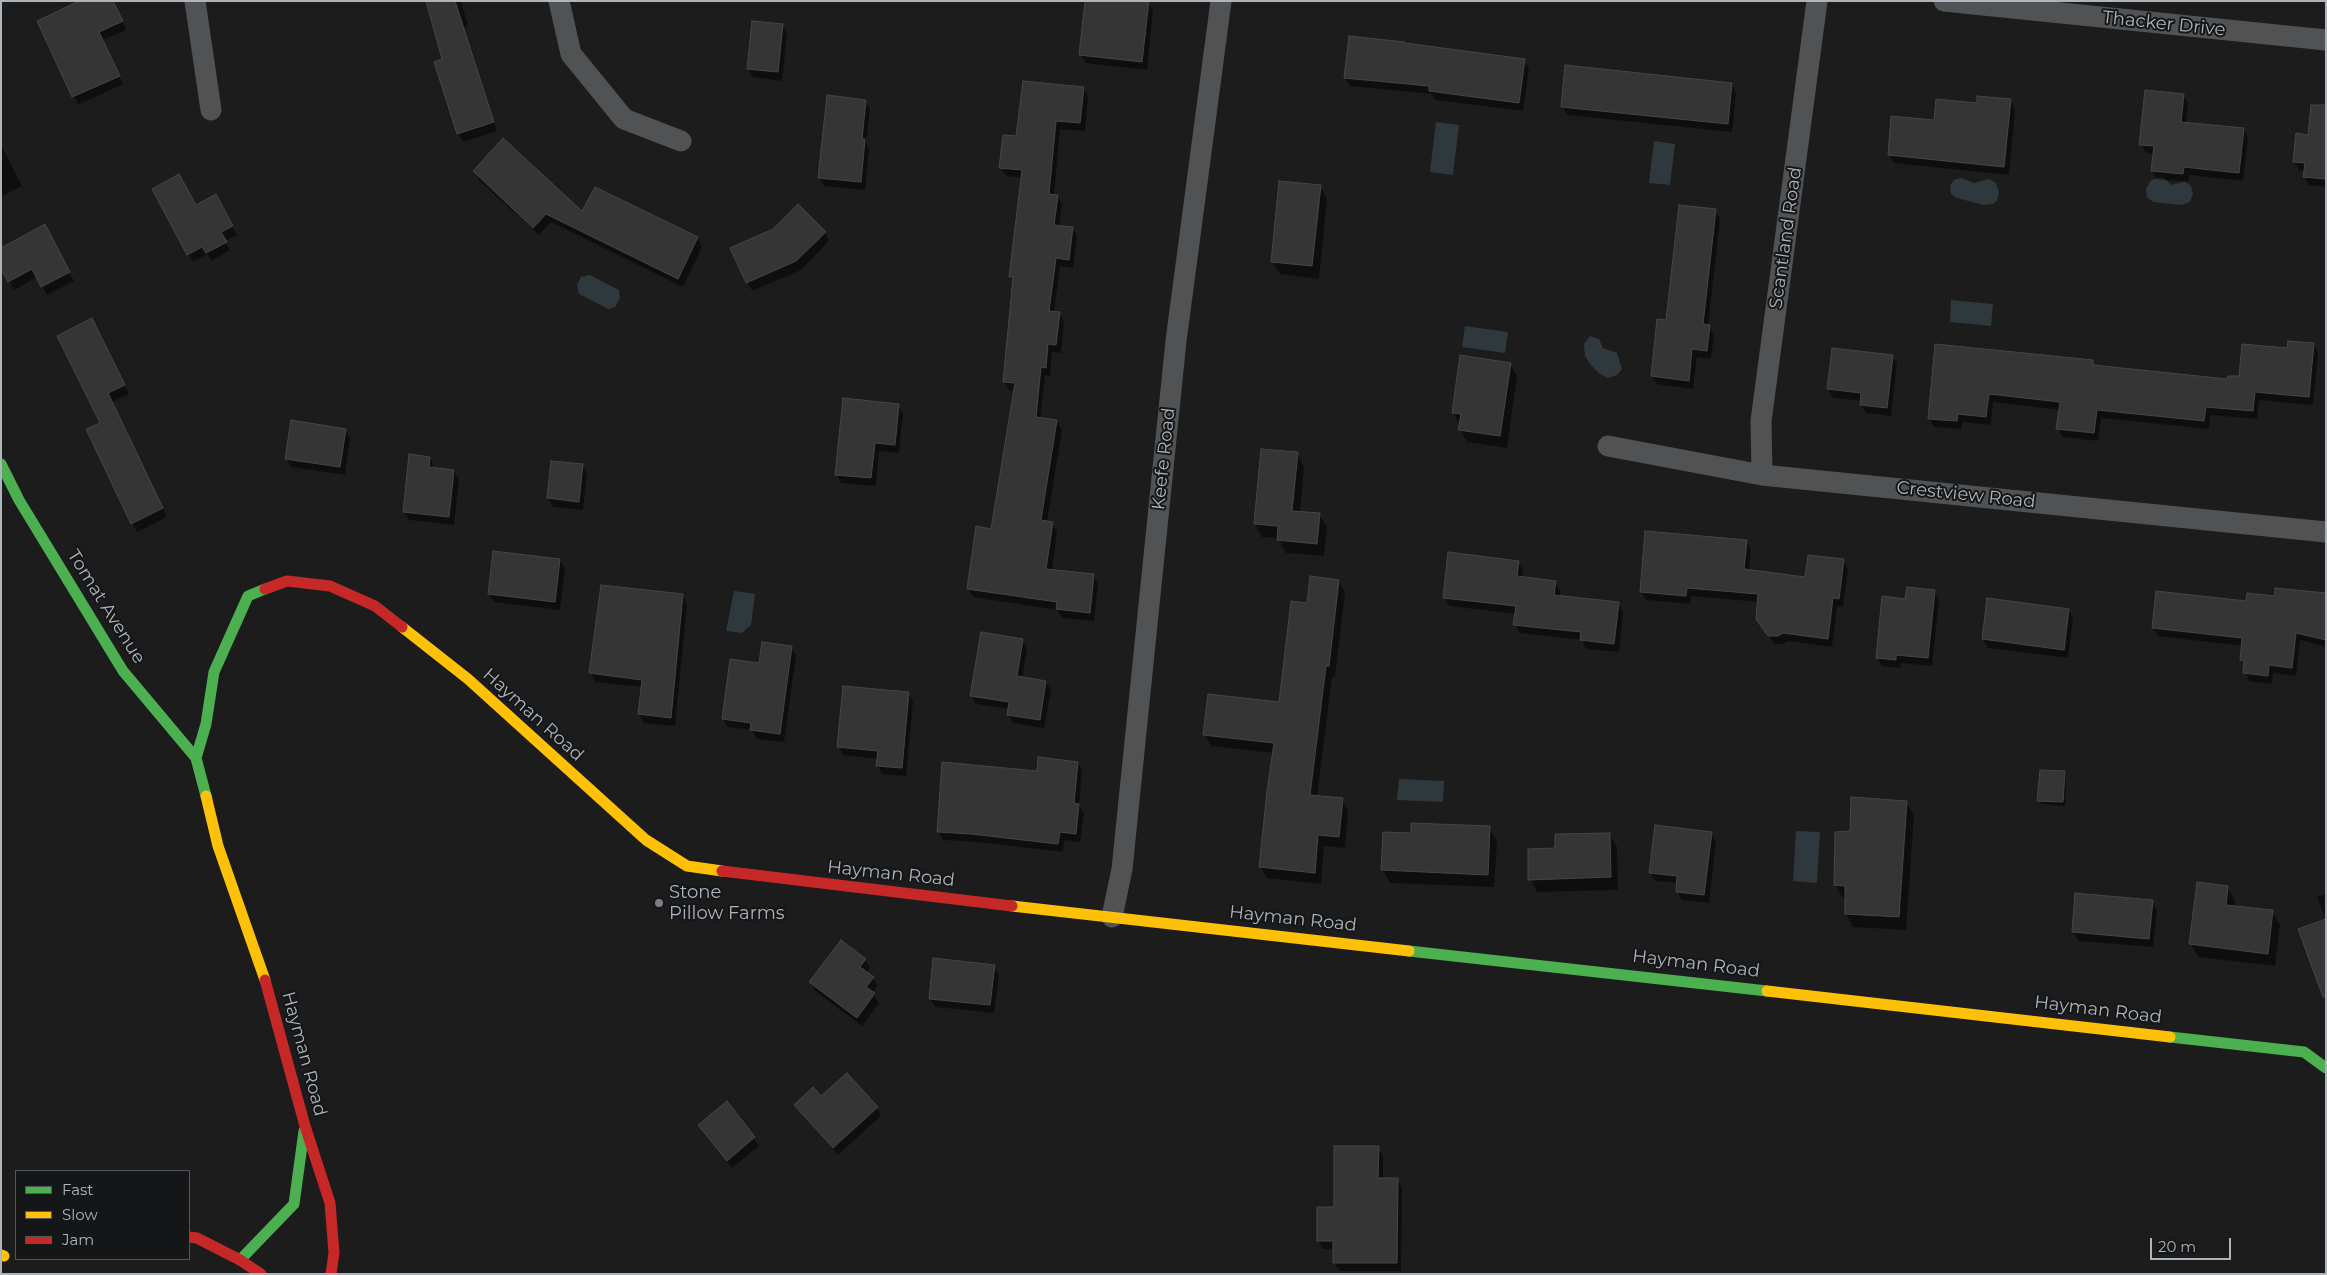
<!DOCTYPE html>
<style>
body{margin:0}
#map{position:relative;width:2327px;height:1275px;overflow:hidden;background:#1c1c1c;font-family:Montserrat,sans-serif}
canvas{display:block}
.frame{position:absolute;inset:0;border:2px solid #aeb4bb;pointer-events:none}
.legend{position:absolute;left:15px;top:1170px;width:175px;height:90px;box-sizing:border-box;background:#151618;border:1px solid #525559;margin:0;padding:6px 9px;list-style:none;font-size:15px;color:#aeb4bb}
.legend li{display:flex;align-items:center;gap:10px;height:25px}
.legend b{width:25px;border:1px solid #525559}
.scale{position:absolute;left:2150px;top:1238px;width:81px;height:22px;box-sizing:border-box;border:2px solid #aeb4bb;border-top:0;padding-left:6px;font-size:15px;line-height:18px;white-space:nowrap;color:#aeb4bb;-webkit-text-stroke:4px #151618;paint-order:stroke}
</style>
<div id="map">
<canvas width="2327" height="1275"></canvas>
<div class="frame"></div>
<ul class="legend">
<li><b style="height:6px;background:#4caf50"></b>Fast</li>
<li><b style="height:6px;background:#ffc107"></b>Slow</li>
<li><b style="height:6px;background:#c62828"></b>Jam</li>
</ul>
<div class="scale">20 m</div>
</div>
<script>
const ctx = document.querySelector('canvas').getContext('2d');
ctx.lineJoin = 'round';
function paint(path, color) {
  ctx.fillStyle = color;
  ctx.fill(path, 'evenodd');
}
function toPath(rows) {
  const path = new Path2D();
  for (const r of rows) {
    path.moveTo(r[0], r[1]);
    for (let i = 2; i < r.length; i += 2) path.lineTo(r[i], r[i + 1]);
  }
  return path;
}
function trace(path, color, width, dash) {
  ctx.strokeStyle = color;
  ctx.lineWidth = width;
  ctx.lineCap = dash ? 'butt' : 'round';
  ctx.setLineDash(dash || []);
  ctx.stroke(path);
}
function write(font, color, halo, rows, align = 'center') {
  ctx.font = font + ' Montserrat,sans-serif';
  ctx.lineWidth = 4;
  ctx.setLineDash([]);
  ctx.textBaseline = 'middle';
  ctx.strokeStyle = halo;
  ctx.fillStyle = color;
  for (const [text, x, y, turn = 0] of rows) {
    ctx.save();
    ctx.translate(x, y);
    ctx.rotate((+turn || 0) * Math.PI / 180);
    ctx.textAlign = isNaN(turn) ? turn : align;
    if (halo) ctx.strokeText(text, 0, 0);
    ctx.fillText(text, 0, 0);
    ctx.restore();
  }
}
paint(toPath([
 [1436,122,1459,125,1453,175,1430,172],
 [1654,141,1675,144,1670,185,1649,183],
 [2162,177,2172,185,2185,181,2191,186,2193,194,2190,202,2182,205,2153,202,2147,197,2146,189,2151,180],
 [1961,178,1974,183,1989,179,1996,183,1999,192,1997,200,1993,204,1984,205,1957,198,1951,194,1950,185,1954,180],
 [590,275,619,290,620,298,615,307,608,309,579,294,577,285,581,277],
 [1951,300,1993,304,1991,326,1950,322],
 [1465,326,1508,332,1505,353,1462,347],
 [1590,336,1599,339,1603,348,1617,353,1622,369,1617,375,1608,378,1600,374,1591,365,1585,356,1584,344],
 [734,591,755,594,751,625,742,633,726,631],
 [1399,779,1444,781,1443,802,1397,800],
 [1796,831,1820,832,1817,883,1793,881]
]), '#2f383d');
paint(toPath([
 [74,1,113,1,126,30,103,40,123,84,78,105,39,21,75,4],
 [427,1,461,1,468,26,464,27,497,131,463,142,458,134,444,60],
 [1148,2,1153,11,1147,70,1086,63,1081,55],
 [782,25,787,34,782,81,753,77,748,69],
 [1405,45,1524,61,1529,69,1523,111,1435,100,1432,94,1350,86,1345,77],
 [1731,84,1736,93,1732,132,1567,115,1562,106],
 [1084,88,1088,97,1085,131,1060,129,1054,195,1057,196,1062,204,1059,226,1072,228,1077,236,1073,268,1060,266,1054,312,1059,313,1064,321,1061,353,1052,352,1050,376,1045,375,1040,419,1057,421,1062,430,1047,522,1052,523,1057,532,1052,571,1093,575,1098,584,1094,621,1062,618,1058,610,973,597,968,589,992,530,1015,391,1009,390,1004,382,1014,283,1010,276,1022,178,1006,176,1001,167,1018,138],
 [2183,95,2188,103,2186,124,2243,129,2248,138,2243,181,2189,175,2188,182,2157,179,2152,171,2154,154,2146,153,2141,144],
 [2010,100,2015,109,2009,175,1894,163,1889,155,1935,121,1978,104],
 [865,101,870,109,866,143,869,149,865,190,824,186,819,177],
 [2326,138,2326,187,2309,185,2304,176,2305,171,2299,170,2294,162],
 [1,145,22,186,1,197],
 [475,172,583,213,697,238,702,247,683,287,551,222,539,235,479,180],
 [1320,186,1327,199,1319,279,1280,274,1272,261],
 [215,196,237,235,225,241,230,250,211,261,208,254,193,262,188,254,196,207],
 [1715,210,1720,219,1708,326,1714,335,1711,359,1697,357,1693,389,1657,384,1652,376,1668,322],
 [825,232,829,241,801,270,752,291,732,248],
 [49,234,74,281,47,295,37,277,14,290,1,266],
 [97,328,129,394,112,402,167,517,137,532,132,523,102,423],
 [2314,344,2318,353,2313,405,2259,400,2257,419,2210,415,2209,429,2101,418,2098,441,2063,437,2058,429,2060,410,1993,402,1991,425,1962,422,1962,429,1934,427,1929,418,1936,346,2092,362,2095,366,2229,380,2241,378,2289,349],
 [1833,349,1892,356,1897,364,1891,416,1866,413,1861,405,1862,401,1833,398,1828,389],
 [1510,364,1517,376,1507,448,1467,442,1453,412],
 [898,406,903,414,899,453,879,451,876,486,841,483,836,474],
 [345,430,350,439,345,475,291,467,286,458],
 [1297,454,1304,467,1300,512,1319,514,1327,527,1324,556,1286,553,1278,538,1262,537,1255,524],
 [430,458,434,469,454,471,459,479,454,525,409,520,404,512],
 [582,465,587,474,583,510,553,507,548,498],
 [1746,541,1751,550,1749,571,1806,579,1843,561,1848,569,1843,607,1837,606,1832,647,1788,641,1783,644,1774,644,1757,619,1759,602,1691,596,1690,604,1646,600,1641,591],
 [560,560,565,569,560,610,494,602,489,594],
 [1518,562,1523,570,1522,578,1555,582,1560,591,1560,597,1618,603,1623,612,1619,652,1586,649,1582,640,1520,633,1515,625,1516,614,1449,606,1444,597],
 [1338,581,1345,592,1335,677,1332,677,1317,797,1342,799,1348,811,1345,848,1324,846,1321,884,1267,878,1260,867,1274,753,1211,746,1205,735,1281,703,1308,605],
 [1934,591,1939,600,1932,666,1901,663,1900,668,1882,666,1877,658,1907,600],
 [682,595,687,604,675,726,644,723,639,714,643,687,595,682,591,673],
 [2276,597,2326,597,2326,647,2300,640,2296,676,2273,673,2272,684,2249,681,2241,660,2243,646,2158,636,2153,628,2247,602],
 [1988,600,2068,610,2073,618,2068,658,1988,648,1983,639],
 [1022,640,1027,648,1022,678,1046,682,1051,690,1044,728,1013,723,1008,714,1009,709,976,704,972,696],
 [791,647,796,656,784,742,757,739,752,730,728,727,723,719,760,664],
 [908,693,913,701,906,776,882,774,877,765,878,759,843,755,839,747],
 [1078,763,1082,771,1079,805,1084,813,1080,842,1064,840,1063,852,977,842,943,840,938,832],
 [2064,772,2066,776,2065,806,2041,804,2039,800],
 [1906,802,1914,815,1906,930,1853,927,1846,914,1846,898,1842,897,1835,884,1851,833],
 [1489,828,1497,841,1494,887,1390,883,1383,870,1412,834],
 [1711,833,1716,842,1709,903,1682,900,1677,891,1678,883,1655,881,1650,872],
 [1609,834,1617,847,1618,890,1537,892,1530,879,1557,849],
 [2227,887,2235,900,2234,907,2272,912,2280,925,2275,966,2198,957,2191,944],
 [2326,894,2326,920,2317,897],
 [2076,895,2152,902,2157,910,2153,947,2078,941,2073,932],
 [865,960,870,968,866,973,873,978,877,986,872,993,879,1003,862,1026,815,991,810,982],
 [994,966,999,975,994,1013,935,1007,930,998],
 [821,1098,877,1108,881,1116,838,1155,801,1113,796,1105],
 [727,1103,759,1146,732,1168,699,1125],
 [1378,1148,1383,1156,1383,1179,1397,1179,1402,1188,1401,1271,1339,1271,1334,1263,1334,1249,1323,1249,1318,1240,1335,1208]
]), '#0007');
const building = toPath([
 [79,1,113,1,123,21,99,32,120,76,72,97,37,21,79,1],
 [426,1,455,1,494,122,457,134,434,62,442,59,426,1],
 [1085,1,1149,1,1142,62,1079,55,1085,1],
 [752,21,783,24,778,72,747,69,752,21],
 [1349,36,1405,42,1405,43,1525,59,1519,103,1429,91,1429,86,1344,78,1349,36],
 [1565,65,1732,83,1728,124,1561,107,1565,65],
 [1023,81,1084,87,1080,123,1056,121,1049,194,1058,195,1054,225,1073,227,1069,260,1056,258,1049,311,1060,312,1056,345,1048,344,1046,368,1041,367,1036,417,1057,420,1041,520,1053,522,1046,569,1094,574,1090,613,1056,609,1057,602,967,589,976,526,991,529,1015,383,1003,382,1013,277,1009,277,1022,170,999,168,1003,135,1016,136,1023,81],
 [2145,90,2184,94,2181,122,2244,128,2239,173,2184,167,2183,174,2151,171,2154,146,2139,145,2145,90],
 [827,95,866,100,862,139,865,139,861,182,818,178,827,95],
 [1977,96,2011,99,2004,167,1888,155,1891,116,1934,120,1936,99,1977,103,1977,96],
 [2311,105,2326,105,2326,179,2303,177,2305,163,2293,162,2296,133,2308,135,2311,105],
 [503,138,582,211,595,187,698,237,678,279,546,214,533,228,473,171,503,138],
 [179,174,196,205,216,194,233,226,221,232,227,242,206,253,202,247,187,255,152,189,179,174],
 [1279,181,1321,185,1312,266,1271,262,1279,181],
 [798,204,826,232,796,261,746,283,730,248,773,229,798,204],
 [1679,205,1716,209,1703,324,1710,325,1707,351,1692,349,1689,381,1651,376,1657,319,1666,320,1679,205],
 [45,224,70,272,41,287,32,269,8,282,1,269,1,248,45,224],
 [92,318,125,385,108,393,163,508,131,524,86,429,100,423,57,336,92,318],
 [2288,341,2314,343,2309,397,2255,392,2253,411,2206,407,2204,421,2097,410,2094,433,2056,429,2060,402,1989,394,1986,417,1958,414,1957,421,1928,419,1935,344,2093,360,2093,365,2227,379,2228,376,2239,376,2242,344,2287,348,2288,341],
 [1832,348,1893,355,1887,408,1860,405,1861,393,1827,389,1832,348],
 [1460,355,1511,363,1500,436,1458,430,1461,414,1452,413,1460,355],
 [843,398,899,404,895,445,875,443,871,478,835,475,843,398],
 [291,420,346,429,340,467,285,459,291,420],
 [1261,449,1298,452,1292,511,1320,513,1317,544,1277,540,1278,526,1254,524,1261,449],
 [409,454,430,457,429,467,454,470,449,517,403,512,409,454],
 [551,461,583,464,579,502,547,498,551,461],
 [1645,531,1747,540,1744,569,1805,577,1808,555,1844,559,1839,599,1833,598,1828,639,1783,633,1778,636,1768,636,1756,619,1758,594,1687,588,1686,596,1640,592,1645,531],
 [493,551,560,559,555,602,488,594,493,551],
 [1448,552,1519,561,1517,576,1556,581,1554,595,1619,602,1614,644,1580,640,1581,632,1513,625,1516,606,1443,598,1448,552],
 [1310,576,1339,580,1329,666,1326,666,1310,795,1343,798,1339,837,1318,835,1315,873,1259,867,1267,791,1274,743,1203,735,1208,694,1279,702,1291,601,1307,603,1310,576],
 [601,585,683,594,671,718,638,714,642,680,589,673,601,585],
 [1907,587,1935,590,1928,658,1896,655,1896,660,1876,658,1882,596,1905,599,1907,587],
 [2275,588,2326,593,2326,640,2296,633,2292,668,2269,665,2268,676,2243,673,2244,661,2240,660,2242,638,2152,628,2156,591,2246,601,2247,593,2275,596,2275,588],
 [1987,598,2069,609,2064,650,1982,639,1987,598],
 [981,632,1023,639,1017,676,1046,681,1040,720,1007,715,1009,702,970,696,981,632],
 [762,642,792,646,780,734,750,730,751,723,722,719,730,659,759,663,762,642],
 [843,686,909,692,902,768,876,766,878,751,837,747,843,686],
 [1038,757,1078,762,1074,803,1079,804,1076,834,1060,832,1058,844,971,834,937,832,942,762,1037,771,1038,757],
 [2040,770,2065,771,2063,802,2037,801,2040,770],
 [1851,797,1907,801,1899,917,1845,914,1845,886,1834,885,1835,832,1850,831,1851,797],
 [1411,823,1490,826,1488,875,1381,870,1383,832,1411,833,1411,823],
 [1655,825,1712,832,1704,895,1676,892,1677,876,1649,873,1655,825],
 [1610,833,1611,877,1528,880,1528,849,1555,848,1555,834,1610,833],
 [2197,882,2228,886,2226,905,2273,910,2268,954,2189,944,2197,882],
 [2075,893,2153,900,2149,939,2072,932,2075,893],
 [2326,919,2326,997,2323,997,2298,929,2326,919],
 [841,940,866,959,860,967,874,977,866,987,875,993,857,1018,809,982,841,940],
 [933,958,995,965,990,1005,929,999,933,958],
 [847,1073,878,1107,833,1148,794,1105,813,1087,821,1096,847,1073],
 [727,1101,755,1137,727,1161,698,1125,727,1101],
 [1334,1146,1379,1146,1378,1178,1398,1178,1397,1263,1333,1263,1333,1241,1317,1241,1317,1207,1334,1207,1334,1146]
]);
paint(building, '#353536');
trace(building, '#444648', 1);
trace(toPath([
 [195,1,211,110],
 [559,1,571,54,624,119,681,141],
 [1944,1,2326,40],
 [1608,446,1762,475,2326,532],
 [1762,475,1761,421,1817,1],
 [1112,917,1122,869,1176,341,1221,1]
]), '#505254', 21);
trace(toPath([
 [1,464,19,500,123,671,196,758],
 [206,796,196,758,206,724,214,672,248,596,265,589],
 [1409,951,1767,991],
 [2170,1037,2304,1052,2326,1068],
 [240,1260,294,1204,304,1131]
]), '#4caf50', 11);
trace(toPath([
 [402,627,468,679,646,840,687,866,722,871],
 [206,796,218,846,265,980],
 [1012,906,1409,951],
 [1767,991,2170,1037],
 [1,1255,4,1256]
]), '#ffc107', 11);
trace(toPath([
 [265,589,287,581,330,586,375,606,402,627],
 [722,871,1012,906],
 [265,980,305,1126,330,1203,334,1253,331,1274],
 [189,1237,197,1238,240,1260,261,1274]
]), '#c62828', 11);
for (const [x, y, r, color] of [
 [659,903,5,"#7b7f83"]
]) {
  const dot = new Path2D();
  dot.arc(x, y, r, 0, 2 * Math.PI);
  ctx.fillStyle = color;
  ctx.fill(dot);
  trace(dot, '#151618', 2);
}
write('18px', '#aeb4bb', '#151618', [
 ["Thacker Drive",2164,24,6],
 ["Scantland Road",1786,238,-82],
 ["Keefe Road",1164,459,-84],
 ["Crestview Road",1966,495,6],
 ["Tomat Avenue",106,607,58],
 ["Hayman Road",533,715,42],
 ["Hayman Road",891,874,6],
 ["Hayman Road",1293,919,6],
 ["Hayman Road",1696,964,7],
 ["Hayman Road",2098,1010,7],
 ["Hayman Road",304,1054,75]
]);
write('18px', '#aeb4bb', '#151618', [
 ["Stone",669,893],
 ["Pillow Farms",669,914]
], 'left');
</script>
